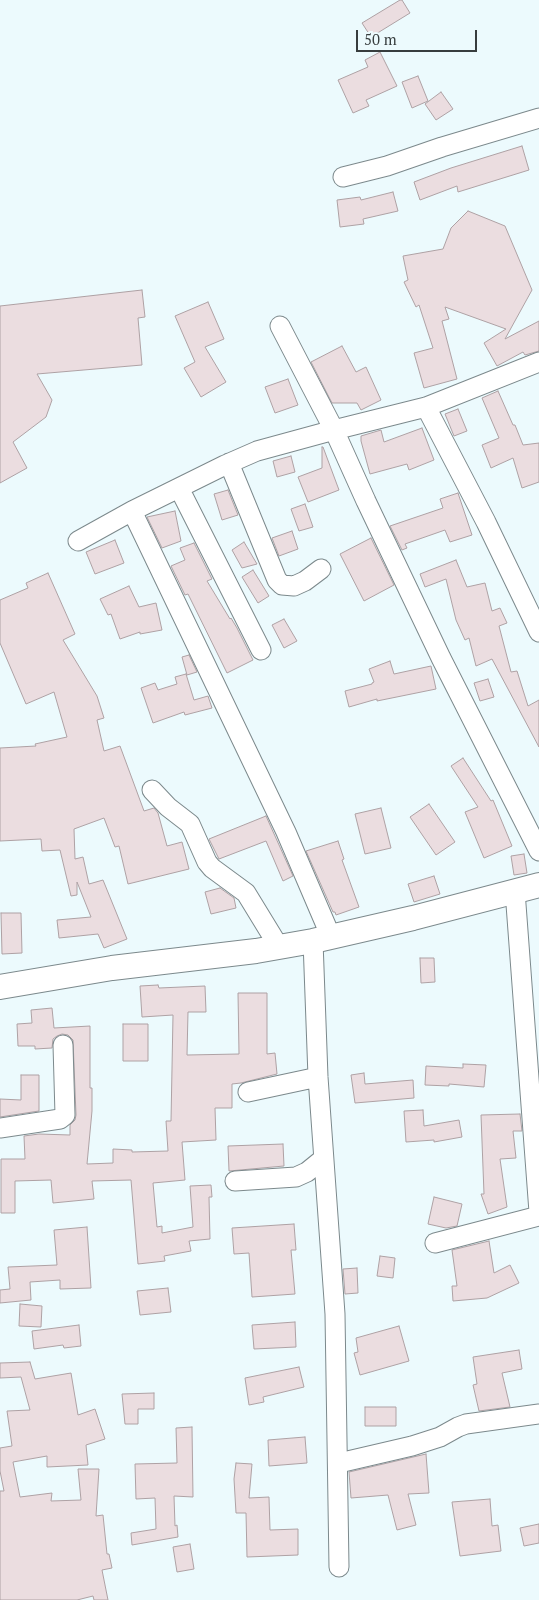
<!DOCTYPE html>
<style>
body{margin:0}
#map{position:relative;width:539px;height:1600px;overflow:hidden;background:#ecfafd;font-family:"PT Serif",serif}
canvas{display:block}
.scale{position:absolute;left:356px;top:30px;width:121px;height:22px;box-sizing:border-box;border:2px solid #373d3e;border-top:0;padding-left:6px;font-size:15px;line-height:18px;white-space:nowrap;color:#373d3e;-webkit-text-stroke:4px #ecfafd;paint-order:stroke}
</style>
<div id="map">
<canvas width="539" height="1600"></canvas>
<div class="scale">50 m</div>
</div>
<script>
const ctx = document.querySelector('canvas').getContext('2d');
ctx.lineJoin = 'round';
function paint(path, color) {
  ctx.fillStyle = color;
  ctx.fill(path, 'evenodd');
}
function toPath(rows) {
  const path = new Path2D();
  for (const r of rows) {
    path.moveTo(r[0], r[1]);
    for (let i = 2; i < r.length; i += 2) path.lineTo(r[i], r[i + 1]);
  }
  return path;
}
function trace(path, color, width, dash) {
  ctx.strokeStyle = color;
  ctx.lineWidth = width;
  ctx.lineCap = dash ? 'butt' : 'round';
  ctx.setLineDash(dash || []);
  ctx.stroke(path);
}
const building = toPath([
 [400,0,402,0,410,13,371,37,362,23,400,0],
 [380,52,397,86,366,100,369,106,353,113,338,80,368,67,365,60,380,52],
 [418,76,428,101,412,108,402,82,418,76],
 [441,92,453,109,436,120,425,104,441,92],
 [522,146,529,170,458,192,457,186,420,200,414,182,451,168,522,146],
 [393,192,398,211,363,219,364,224,340,227,337,200,360,197,361,200,393,192],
 [468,211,505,226,532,290,505,339,539,321,539,351,525,355,523,352,497,366,484,343,506,329,445,307,449,319,442,321,457,379,424,388,414,353,433,348,419,305,416,307,404,282,408,280,403,256,443,249,451,228,468,211],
 [142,290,145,317,138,318,142,365,37,374,52,400,46,417,13,442,27,468,0,483,0,306,142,290],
 [208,302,224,339,205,347,226,382,201,397,184,368,195,362,175,316,208,302],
 [342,346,356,372,366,367,381,400,361,410,357,403,332,403,311,362,342,346],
 [288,379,298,405,275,413,265,387,288,379],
 [498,391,513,425,515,425,523,445,539,443,539,482,522,488,513,458,491,468,482,445,499,438,482,398,498,391],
 [458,409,467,431,454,436,445,414,458,409],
 [422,428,434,460,409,470,407,464,370,474,361,441,361,436,381,430,384,442,422,428],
 [322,447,323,447,339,490,308,502,298,477,322,468,322,447],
 [291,456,295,472,277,477,273,461,291,456],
 [228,490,238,515,222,520,214,494,228,490],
 [458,493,472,535,450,542,445,530,405,544,407,548,402,550,390,526,443,508,440,499,458,493],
 [305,504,313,527,299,531,291,509,305,504],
 [175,511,181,541,162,548,147,517,175,511],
 [292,531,298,549,279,556,272,538,292,531],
 [371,538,394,585,364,601,340,554,371,538],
 [115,540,124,563,95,574,86,552,115,540],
 [244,542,257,564,242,568,232,550,244,542],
 [194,543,212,579,207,581,230,619,231,618,237,628,253,660,227,673,188,594,185,595,171,566,185,560,180,548,194,543],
 [456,560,467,587,485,583,492,611,500,608,507,623,499,626,511,672,517,671,528,706,539,700,539,747,492,659,476,666,469,638,465,640,456,620,446,579,425,587,420,574,456,560],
 [253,570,269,596,258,603,242,577,253,570],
 [48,573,75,634,63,640,97,696,104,718,97,720,104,751,120,746,144,811,154,808,158,813,167,846,182,842,189,869,128,884,119,846,115,847,104,818,74,829,75,859,83,857,89,884,103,880,127,939,104,948,98,934,59,938,57,920,91,917,77,882,77,895,71,896,60,850,42,851,41,839,0,841,0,748,36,746,35,744,67,737,54,692,26,704,0,643,0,600,28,588,26,583,48,573],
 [129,586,139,607,156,603,162,630,140,634,140,632,120,639,111,614,108,615,100,599,129,586],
 [284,619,297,641,284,648,272,625,284,619],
 [189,655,197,672,187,675,182,657,189,655],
 [390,661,394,674,431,666,436,689,377,701,377,699,349,707,345,691,372,684,372,683,374,682,369,669,390,661],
 [186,674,194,700,208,696,212,708,185,715,184,712,153,723,141,688,155,683,158,690,177,684,175,677,186,674],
 [488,679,494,697,480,701,474,683,488,679],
 [463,758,491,801,493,800,512,846,484,858,465,812,478,807,451,766,463,758],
 [429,804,455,842,436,855,410,817,429,804],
 [381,808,391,848,365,854,355,814,381,808],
 [266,816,293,876,283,881,266,841,219,859,209,839,266,816],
 [338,841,344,859,342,860,359,907,336,915,335,912,333,912,306,851,338,841],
 [524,854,527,873,514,875,511,856,524,854],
 [434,876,440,894,414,902,408,884,434,876],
 [220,888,234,898,236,908,211,914,205,892,220,888],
 [1,913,21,913,22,953,2,954,1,913],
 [420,958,434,958,435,982,421,983,420,958],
 [158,985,159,988,205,986,206,1012,188,1012,187,1055,239,1054,238,993,267,993,267,1054,275,1053,277,1074,241,1083,232,1084,232,1108,215,1108,216,1140,182,1142,185,1180,153,1183,157,1227,162,1226,162,1233,193,1227,190,1186,211,1185,212,1197,209,1197,210,1239,189,1241,191,1251,164,1256,165,1261,138,1264,131,1180,92,1181,94,1199,53,1203,51,1180,15,1181,15,1213,1,1213,1,1159,25,1159,24,1136,39,1134,70,1135,70,1125,75,1120,76,1115,73,1040,68,1035,62,1034,57,1036,53,1039,52,1048,35,1049,35,1046,18,1046,17,1024,32,1023,31,1010,52,1008,54,1028,90,1026,90,1088,92,1088,92,1111,87,1164,113,1163,113,1149,132,1150,132,1152,168,1151,166,1121,171,1121,173,1015,142,1017,140,986,158,985],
 [123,1024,148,1024,148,1061,123,1061,123,1024],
 [463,1064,486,1065,484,1087,449,1084,449,1086,425,1085,426,1066,463,1068,463,1064],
 [364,1073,365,1084,413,1080,414,1098,355,1103,351,1075,364,1073],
 [21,1075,39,1075,39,1111,0,1117,0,1099,21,1100,21,1075],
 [423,1110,424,1126,459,1120,462,1137,434,1142,434,1140,406,1142,404,1111,423,1110],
 [520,1114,522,1131,513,1131,516,1158,500,1159,507,1207,488,1214,481,1194,484,1194,481,1115,520,1114],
 [283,1144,284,1166,229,1171,228,1146,283,1144],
 [434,1197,462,1204,457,1226,446,1228,428,1224,434,1197],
 [294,1224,296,1250,291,1250,295,1294,252,1297,249,1253,234,1254,232,1228,294,1224],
 [87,1227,91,1288,60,1289,60,1280,30,1282,31,1300,0,1303,0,1290,10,1289,8,1267,57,1265,54,1230,87,1227],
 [489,1241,494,1273,510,1265,519,1283,487,1298,453,1301,452,1286,457,1286,452,1250,489,1241],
 [380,1256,395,1258,393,1278,377,1276,380,1256],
 [357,1268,358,1293,345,1294,343,1269,357,1268],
 [168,1288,171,1312,140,1315,137,1291,168,1288],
 [20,1304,42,1306,41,1327,19,1326,20,1304],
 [295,1322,296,1347,254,1349,252,1325,295,1322],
 [79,1325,81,1346,64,1348,63,1345,34,1349,32,1331,79,1325],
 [399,1326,409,1361,360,1375,354,1353,358,1352,356,1338,399,1326],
 [519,1350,522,1369,502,1373,510,1407,479,1411,473,1385,477,1384,473,1357,519,1350],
 [30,1362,35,1379,71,1373,78,1415,95,1409,105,1439,86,1445,88,1465,47,1467,47,1456,13,1462,20,1497,52,1493,51,1501,81,1500,78,1469,99,1469,96,1516,103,1515,107,1554,109,1554,112,1568,102,1570,108,1600,94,1600,93,1596,77,1600,0,1600,0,1491,4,1491,0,1471,0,1448,12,1446,7,1411,30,1410,21,1377,0,1378,0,1363,30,1362],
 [299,1367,304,1387,263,1397,264,1402,249,1405,245,1378,299,1367],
 [154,1393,154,1409,138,1409,138,1424,125,1424,122,1394,154,1393],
 [365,1407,396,1407,396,1426,365,1426,365,1407],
 [192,1427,193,1497,174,1496,175,1526,177,1525,178,1537,132,1545,131,1533,156,1529,155,1498,136,1499,135,1464,177,1463,176,1428,192,1427],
 [305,1437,307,1463,269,1466,268,1440,305,1437],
 [426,1454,429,1493,408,1494,416,1525,397,1530,388,1495,351,1498,349,1472,426,1454],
 [236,1463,252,1464,249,1498,269,1497,270,1530,298,1529,298,1555,247,1557,246,1513,236,1513,234,1479,236,1463],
 [490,1499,492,1526,498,1525,501,1551,460,1556,452,1502,490,1499],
 [539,1524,539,1543,524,1546,520,1528,539,1524],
 [190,1544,194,1569,177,1572,173,1547,190,1544]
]);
paint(building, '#ebdde0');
trace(building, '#aea1a4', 1);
const minor = toPath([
 [343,177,387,166,442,147,539,118],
 [280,326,334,430,366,501,441,658,539,851],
 [426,407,486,522,539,632],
 [229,463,277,580,282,585,294,586,305,581,321,569],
 [179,488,261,650],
 [78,541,132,511],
 [152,790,168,807,190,824,207,862,212,868,246,893,279,947],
 [515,891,539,1212],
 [331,937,286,832,132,511,225,465,257,451,334,430,426,407,539,362],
 [313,941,318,1077,335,1314,339,1567],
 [248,1092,318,1077],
 [0,1128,60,1119,65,1115,63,1045],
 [235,1181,296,1177,307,1172,323,1159],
 [435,1243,539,1216],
 [339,1463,412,1446,440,1437,458,1427,466,1424,539,1414]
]);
const tertiary = toPath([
 [0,987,112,968,256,951,313,941,413,918,539,885]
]);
trace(minor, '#7c898c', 21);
trace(tertiary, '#7c898c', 26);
trace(minor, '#fff', 19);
trace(tertiary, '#fff', 24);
</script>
